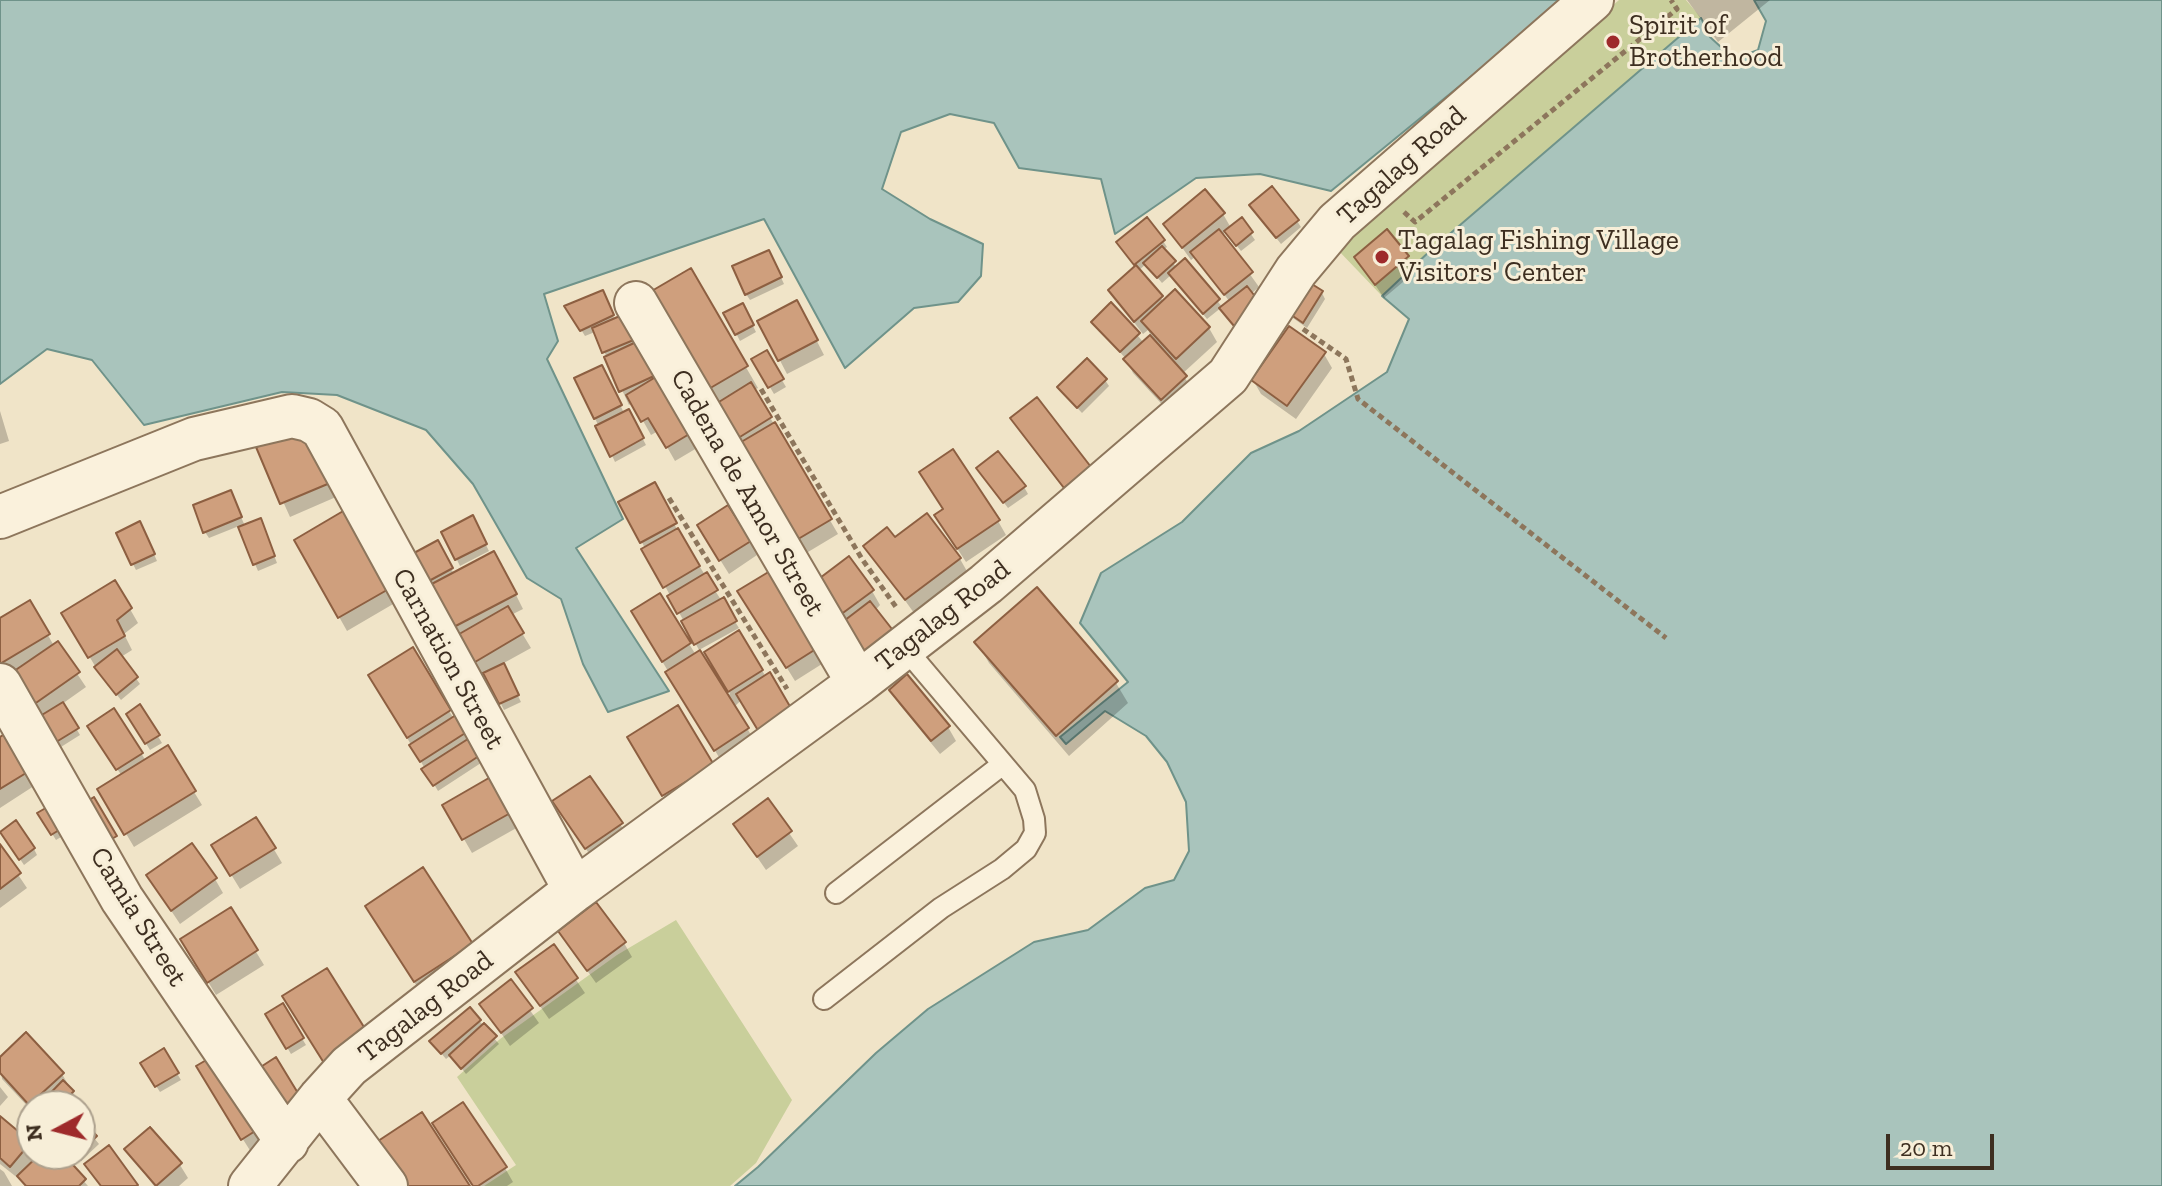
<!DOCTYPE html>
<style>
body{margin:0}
#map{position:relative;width:2162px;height:1186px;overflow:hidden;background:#f0e4c8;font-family:"Zilla Slab",serif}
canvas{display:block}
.north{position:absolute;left:16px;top:1090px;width:80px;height:80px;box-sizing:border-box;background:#f7eed8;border:2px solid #ada18e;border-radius:50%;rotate:263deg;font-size:22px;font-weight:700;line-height:32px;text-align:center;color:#3d2e20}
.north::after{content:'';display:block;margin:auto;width:28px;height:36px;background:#9e2a2b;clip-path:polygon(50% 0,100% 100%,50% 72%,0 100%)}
.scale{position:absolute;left:1886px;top:1134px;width:108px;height:36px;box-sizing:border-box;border:4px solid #3d2e20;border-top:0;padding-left:10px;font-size:24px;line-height:28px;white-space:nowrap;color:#3d2e20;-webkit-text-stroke:6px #f7eed8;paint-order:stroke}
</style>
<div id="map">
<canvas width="2162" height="1186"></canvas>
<div class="north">N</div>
<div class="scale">20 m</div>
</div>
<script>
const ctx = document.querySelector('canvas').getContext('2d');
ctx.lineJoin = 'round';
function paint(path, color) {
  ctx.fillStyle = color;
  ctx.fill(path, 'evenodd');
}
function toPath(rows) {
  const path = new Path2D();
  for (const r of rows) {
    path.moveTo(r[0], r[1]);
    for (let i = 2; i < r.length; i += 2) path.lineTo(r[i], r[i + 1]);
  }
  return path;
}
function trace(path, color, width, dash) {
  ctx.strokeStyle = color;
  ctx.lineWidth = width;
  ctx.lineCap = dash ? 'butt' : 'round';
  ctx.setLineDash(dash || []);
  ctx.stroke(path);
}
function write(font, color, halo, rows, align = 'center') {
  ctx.font = font + ' "Zilla Slab",serif';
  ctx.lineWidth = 6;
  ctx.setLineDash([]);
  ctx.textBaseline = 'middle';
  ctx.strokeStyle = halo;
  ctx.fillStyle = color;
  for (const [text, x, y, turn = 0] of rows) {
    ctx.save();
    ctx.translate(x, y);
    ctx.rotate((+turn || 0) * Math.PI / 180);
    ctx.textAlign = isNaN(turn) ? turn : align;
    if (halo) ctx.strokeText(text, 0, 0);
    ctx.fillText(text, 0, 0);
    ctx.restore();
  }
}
paint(toPath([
 [1619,0,1686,0,1701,18,1382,296,1336,248],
 [676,920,792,1100,756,1163,730,1186,484,1186,516,1165,457,1077,500,1039,617,955]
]), '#c9cf9b');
const water = toPath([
 [0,0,1565,0,1331,191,1260,174,1196,178,1115,234,1101,179,1019,168,994,123,950,114,901,132,882,189,930,219,983,244,981,276,958,302,914,308,845,368,764,219,544,294,558,341,547,359,623,519,576,548,669,691,608,712,583,664,561,599,527,578,473,484,426,430,337,395,282,392,144,425,92,360,47,349,0,384,0,0],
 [1754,0,2162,0,2162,1186,735,1186,758,1167,876,1053,928,1009,1034,942,1088,930,1145,888,1174,880,1189,851,1186,802,1167,762,1146,736,1105,711,1066,744,1060,737,1128,682,1080,623,1101,573,1182,522,1251,453,1299,431,1387,372,1409,319,1382,296,1431,250,1701,18,1710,37,1734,59,1758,50,1766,21,1754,0]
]);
paint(water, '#a9c4bc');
trace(water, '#6f938a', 2);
paint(toPath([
 [1687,0,1770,0,1718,42],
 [1255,211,1297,221,1301,227,1281,244],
 [1223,214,1231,228,1241,220,1255,240,1241,251,1226,232,1222,235,1259,287,1251,294,1239,331,1222,307,1207,319,1171,275,1162,283,1146,264,1138,271,1164,302,1175,292,1209,328,1217,342,1182,374,1194,391,1170,413,1133,373,1126,359,1093,322,1111,305,1144,343,1151,336,1148,330,1143,334,1110,291,1137,267,1122,248,1163,241,1167,247,1163,250,1177,268,1185,261,1223,308,1230,302,1195,257,1191,260,1166,225],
 [1387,232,1416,271,1384,298,1357,258],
 [772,258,784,284,750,300,746,294],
 [690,271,758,388,754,390,838,534,798,558,711,415],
 [1322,293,1325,299,1307,328,1293,318,1289,312],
 [605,299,615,320,635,312,697,448,675,461,658,431,651,435,633,403,629,405,595,332,585,336,567,307],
 [742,305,756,332,740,341,726,314],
 [804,316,824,355,787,374,760,322],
 [766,353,786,387,774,394,754,360],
 [1324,354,1332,368,1296,419,1261,394,1253,380],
 [605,374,624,413,628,411,646,445,615,462,577,379],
 [1105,380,1109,386,1082,413,1063,393],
 [0,411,9,441,0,444],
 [1013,419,1089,468,1073,501,1021,433],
 [313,442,336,497,290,517,259,448],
 [982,474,1024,487,1028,494,1008,508],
 [654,485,682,539,739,628,699,650,621,503],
 [233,499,245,526,263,527,277,563,258,571,239,526,209,538,205,532],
 [349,510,400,600,347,631,296,540],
 [472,518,489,551,460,566,443,532],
 [998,521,1006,535,966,562,945,530],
 [699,526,750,542,757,555,729,574],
 [143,530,157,561,136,570,133,564],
 [895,540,960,559,968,573,914,613,866,546],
 [437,543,454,574,502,567,523,609,511,615,531,648,502,664,521,702,504,710,486,674,479,678,421,593],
 [115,583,138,623,124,634,132,650,121,657,140,684,121,700,98,671,64,614],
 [872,591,880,605,847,641,818,601],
 [659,596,696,655,727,696,730,694,707,653,739,633,766,677,734,707,756,743,723,764,633,612],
 [30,603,54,646,57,644,86,687,62,704,80,735,53,752,0,672,0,621],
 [748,605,833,657,795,681],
 [977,642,1116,683,1128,703,1069,756,989,663],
 [412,650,454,719,459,716,484,761,438,791,371,676],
 [891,691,948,727,956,741,940,754,899,704],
 [140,707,162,743,150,750,128,714],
 [114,711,146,761,167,748,202,805,134,847,100,790,122,776,98,741],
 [629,738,720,780,672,809],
 [0,740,37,784,0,808],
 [493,778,520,826,472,853,445,806],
 [590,778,629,838,595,862,563,816],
 [767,801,798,846,766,870,735,825],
 [40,814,66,834,56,840],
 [256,819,282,863,240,889,213,845],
 [6,838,34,849,37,855,24,865],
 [0,848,27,888,0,908],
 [148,876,215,879,223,893,180,924],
 [230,909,264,965,216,995,183,940],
 [379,927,471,945,427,1002],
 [624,943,632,957,596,983,569,945],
 [553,946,585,993,549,1019,526,986],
 [510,982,539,1023,510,1046,481,1004],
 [282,1006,306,1045,291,1054,268,1015],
 [470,1010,499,1044,466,1074,451,1055,446,1059,436,1047],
 [163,1051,181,1080,160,1092,142,1064],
 [0,1059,62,1074,76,1098,69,1106,32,1106,32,1111,2,1079],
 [206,1081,266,1143,251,1152],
 [0,1087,8,1097,0,1106],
 [0,1118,29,1144,32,1154,35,1154,38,1159,43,1154,60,1154,88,1186,25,1186,20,1178,19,1179,0,1164],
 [80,1121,99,1144,81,1161,74,1154,80,1154],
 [127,1150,180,1165,188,1178,179,1186,154,1186],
 [505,1168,513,1182,507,1186,474,1186],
 [0,1169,4,1172,12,1186,0,1186]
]), '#0003');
const building = toPath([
 [1272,186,1299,220,1276,238,1249,205,1272,186],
 [1205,189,1225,213,1182,248,1163,224,1205,189],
 [1147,217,1165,240,1134,265,1116,242,1147,217],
 [1242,217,1253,232,1236,246,1224,231,1242,217],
 [1219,229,1253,272,1224,295,1190,252,1219,229],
 [1387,229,1409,256,1375,285,1354,257,1387,229],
 [1162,246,1176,261,1157,278,1143,263,1162,246],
 [769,250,782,277,745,295,732,266,769,250],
 [1185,258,1220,299,1203,314,1168,273,1185,258],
 [1136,265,1163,296,1134,322,1108,290,1136,265],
 [691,268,748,366,695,397,638,299,691,268],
 [1307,281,1323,291,1303,323,1287,312,1307,281],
 [1247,286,1261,304,1234,326,1219,308,1247,286],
 [1175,289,1210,327,1176,359,1141,321,1175,289],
 [603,290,614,315,580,331,564,306,603,290],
 [797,300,818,340,778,361,757,321,797,300],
 [1111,302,1140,333,1120,352,1091,322,1111,302],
 [743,303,754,325,735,335,723,313,743,303],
 [636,309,646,335,602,353,592,328,636,309],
 [1289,326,1326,352,1287,406,1251,380,1289,326],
 [1150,335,1187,376,1161,400,1123,359,1150,335],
 [649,336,665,371,619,392,604,357,649,336],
 [767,350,784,379,768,388,751,359,767,350],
 [1087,358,1107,379,1077,408,1057,387,1087,358],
 [602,365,622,405,594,419,574,378,602,365],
 [664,372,691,433,666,448,648,418,641,422,626,395,664,372],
 [751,382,772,417,727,445,706,410,751,382],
 [1037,397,1091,467,1064,488,1010,418,1037,397],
 [629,409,644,438,610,457,595,426,629,409],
 [775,422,832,519,788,545,731,448,775,422],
 [306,426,330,483,280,504,256,447,306,426],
 [953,449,1000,520,957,549,934,515,943,509,919,472,953,449],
 [998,451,1026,486,1003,503,976,468,998,451],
 [655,482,677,523,640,543,618,502,655,482],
 [231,490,242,517,203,533,193,505,231,490],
 [728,505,751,541,719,561,697,525,728,505],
 [350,507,394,586,338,618,294,540,350,507],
 [927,513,961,558,905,600,863,546,887,527,895,537,927,513],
 [473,515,487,544,455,560,441,532,473,515],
 [261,518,275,556,253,565,238,527,261,518],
 [140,521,155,554,131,565,116,533,140,521],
 [678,528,700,566,663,588,641,549,678,528],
 [438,540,453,568,416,588,401,560,438,540],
 [494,551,517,594,448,630,426,587,494,551],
 [849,556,874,590,832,621,808,587,849,556],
 [780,565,827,642,786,668,737,591,780,565],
 [707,572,718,590,677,614,667,596,707,572],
 [115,580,132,608,117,620,125,636,88,658,61,613,115,580],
 [1037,587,1118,681,1056,736,974,642,1037,587],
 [660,593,691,643,662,662,631,611,660,593],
 [724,597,737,621,694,645,681,621,724,597],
 [30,600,50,634,0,664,0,618,30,600],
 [870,601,899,638,864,664,836,627,870,601],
 [508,606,524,633,470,665,454,637,508,606],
 [739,630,763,670,728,692,704,652,739,630],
 [58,641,80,672,23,712,1,680,58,641],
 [413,647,451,710,407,738,368,675,413,647],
 [117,649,138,677,116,695,94,667,117,649],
 [700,650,749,728,714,751,665,672,700,650],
 [504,663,519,695,499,704,483,673,504,663],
 [770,672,799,722,765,742,736,694,770,672],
 [907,674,950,726,931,741,889,690,907,674],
 [63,702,79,728,48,747,32,721,63,702],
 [140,704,160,735,145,744,126,714,140,704],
 [678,705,714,765,662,796,627,737,678,705],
 [114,708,143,753,116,770,87,726,114,708],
 [459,713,470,730,420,762,409,745,459,713],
 [8,732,31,770,0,789,0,737,8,732],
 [471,737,482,754,433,786,421,769,471,737],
 [168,745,196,791,124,835,97,789,168,745],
 [494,775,514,811,462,840,442,805,494,775],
 [590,776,623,823,585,849,552,801,590,776],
 [94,797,117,836,101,845,79,806,94,797],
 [768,798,792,831,757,857,733,824,768,798],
 [51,805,64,827,51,835,37,813,51,805],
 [256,817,276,848,230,876,211,845,256,817],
 [16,820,35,848,19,860,0,832,16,820],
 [192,843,217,878,171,911,146,875,192,843],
 [0,844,21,873,0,889,0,844],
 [423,867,473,944,414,982,365,906,423,867],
 [596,902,626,942,587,971,558,931,596,902],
 [231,907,258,950,207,983,180,939,231,907],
 [554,944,578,978,540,1006,515,972,554,944],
 [327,968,374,1043,329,1071,282,996,327,968],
 [511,979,533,1008,501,1033,479,1004,511,979],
 [283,1003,304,1038,286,1049,265,1014,283,1003],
 [470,1007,481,1020,441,1054,429,1041,470,1007],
 [484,1023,497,1036,461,1069,449,1055,484,1023],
 [26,1032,64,1073,29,1105,0,1073,0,1057,26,1032],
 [164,1048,179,1073,155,1087,140,1063,164,1048],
 [215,1055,260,1128,241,1140,196,1066,215,1055],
 [276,1057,304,1103,285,1115,256,1070,276,1057],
 [63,1080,74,1091,59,1106,38,1106,63,1080],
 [463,1102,507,1167,478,1186,473,1186,432,1123,463,1102],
 [422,1112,470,1186,398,1186,372,1145,422,1112],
 [0,1116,31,1142,10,1167,0,1158,0,1116],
 [80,1118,97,1136,80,1153,80,1118],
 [150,1127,182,1163,156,1186,124,1149,150,1127],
 [109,1145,138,1185,136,1186,101,1186,84,1164,109,1145],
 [40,1154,63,1154,86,1179,79,1186,26,1186,17,1176,40,1154]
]);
paint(building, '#cf9f7d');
trace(building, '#8d5f41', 2);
const service = toPath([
 [836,893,1003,764],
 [824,999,941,908,1002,869,1026,849,1035,833,1034,819,1025,790,904,647]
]);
const minor = toPath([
 [636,303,858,683],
 [0,517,194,439,292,416,309,420,322,428,575,890],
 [0,685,122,899,287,1142],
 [320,1098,386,1186],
 [250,1186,320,1098,349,1066,575,890,858,683,986,584,1228,376,1296,271,1337,222,1592,0]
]);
trace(service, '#8d765c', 24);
trace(minor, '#8d765c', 46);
trace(toPath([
 [1404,212,1415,222,1677,9,1671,0],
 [1303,329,1346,359,1358,399,1666,638],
 [761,389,862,559,896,607],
 [669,498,787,689]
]), '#8d765c', 5, [6, 4]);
trace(service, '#faf1dc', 20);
trace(minor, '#faf1dc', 42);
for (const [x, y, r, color] of [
 [1613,42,8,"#9e2a2b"],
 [1382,257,8,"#9e2a2b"]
]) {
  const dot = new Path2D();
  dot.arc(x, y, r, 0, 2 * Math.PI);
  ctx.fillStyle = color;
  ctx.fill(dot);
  trace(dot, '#f7eed8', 3);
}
write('28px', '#3d2e20', '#f7eed8', [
 ["Spirit of",1629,26],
 ["Brotherhood",1629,58],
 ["Tagalag Fishing Village",1398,241],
 ["Visitors' Center",1398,273]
], 'left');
write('28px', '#3d2e20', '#f7eed8', [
 ["Tagalag Road",1402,166,-42],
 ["Cadena de Amor Street",747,493,60],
 ["Tagalag Road",943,616,-38],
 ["Carnation Street",448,659,61],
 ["Camia Street",138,917,58],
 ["Tagalag Road",426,1007,-38]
]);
</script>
